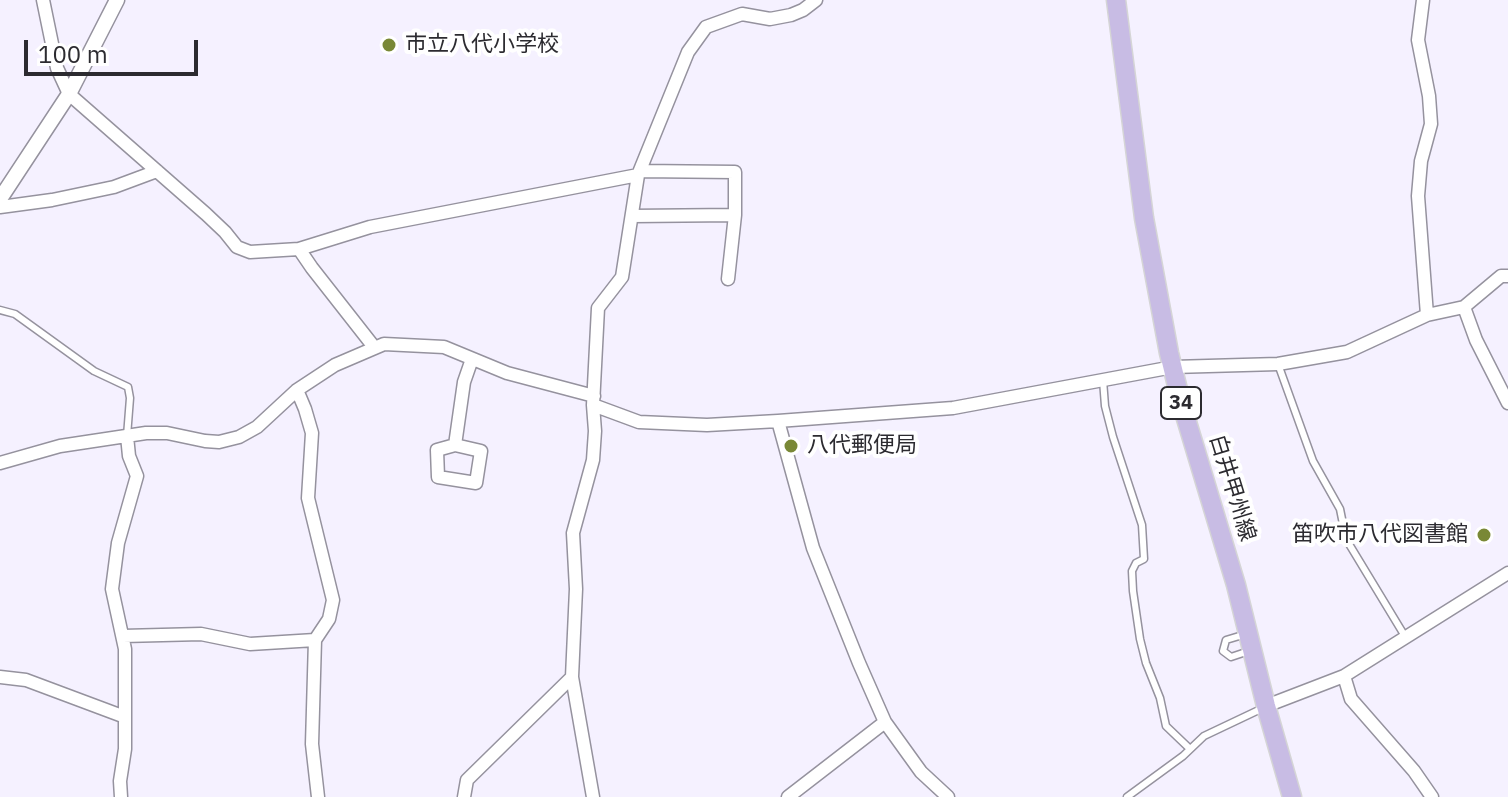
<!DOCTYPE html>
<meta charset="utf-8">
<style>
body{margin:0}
#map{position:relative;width:1508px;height:797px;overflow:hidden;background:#f5f1ff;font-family:"IBM Plex Sans",sans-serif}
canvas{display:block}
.scale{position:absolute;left:24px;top:40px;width:174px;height:36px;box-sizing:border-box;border:4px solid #2c2b30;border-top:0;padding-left:10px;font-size:24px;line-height:28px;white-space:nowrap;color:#2c2b30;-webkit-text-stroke:6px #fff;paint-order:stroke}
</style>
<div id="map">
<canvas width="1508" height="797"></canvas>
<div class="scale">100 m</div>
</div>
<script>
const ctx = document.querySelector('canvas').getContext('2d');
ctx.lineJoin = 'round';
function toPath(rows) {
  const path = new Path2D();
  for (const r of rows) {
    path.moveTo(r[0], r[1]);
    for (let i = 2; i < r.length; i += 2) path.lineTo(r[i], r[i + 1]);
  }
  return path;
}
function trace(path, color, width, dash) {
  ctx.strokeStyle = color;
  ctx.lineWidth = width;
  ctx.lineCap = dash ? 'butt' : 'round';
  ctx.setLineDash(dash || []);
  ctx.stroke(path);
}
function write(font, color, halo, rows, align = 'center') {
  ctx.font = font + ' "IBM Plex Sans","Noto Sans JP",sans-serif';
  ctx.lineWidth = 8;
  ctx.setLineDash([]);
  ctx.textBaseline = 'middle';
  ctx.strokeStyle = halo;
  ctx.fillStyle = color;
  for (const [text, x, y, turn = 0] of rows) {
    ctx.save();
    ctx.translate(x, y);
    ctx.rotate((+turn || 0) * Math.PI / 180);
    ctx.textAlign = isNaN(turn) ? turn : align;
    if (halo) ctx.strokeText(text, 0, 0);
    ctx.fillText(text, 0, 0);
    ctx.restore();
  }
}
const service = toPath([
 [0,310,15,314,94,371,128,387,130,398,127,436],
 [1278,364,1313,461,1340,509,1346,539,1406,638],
 [1103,380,1105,406,1113,437,1142,525,1144,559,1136,563,1132,571,1133,591,1140,639,1146,663,1160,698,1166,726,1190,749],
 [1246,634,1226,640,1223,651,1231,657,1249,651],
 [1127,797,1183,756,1204,736,1263,708]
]);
const minor = toPath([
 [43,0,57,68,69,94,206,214,225,232,237,247,250,252,299,249,370,227,638,175],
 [1423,0,1418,40,1429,96,1431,124,1421,161,1418,196,1427,315],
 [640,171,735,172,735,215,728,279],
 [0,207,52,200,114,187,157,171],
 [632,216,735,215],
 [299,249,312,268,374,347],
 [1464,307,1476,340,1508,403],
 [297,390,305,409,312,433,308,498,333,600,329,619,315,640,312,744,318,797],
 [593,405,639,422,707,425,778,421,953,408,1173,367,1278,364,1347,352,1427,315,1464,307,1501,276,1508,276],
 [778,421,813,548,859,663,885,722,921,772,948,797],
 [455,445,481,451,476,483,438,477,437,450,455,445,464,382,472,359],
 [0,463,60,446,146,433,167,433,205,441,219,442,239,437,257,427,297,390,335,365,384,344,444,347,507,373,594,396],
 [123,636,201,634,250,644,315,640],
 [1344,676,1351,699,1414,771,1432,797],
 [0,677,26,680,125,717],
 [1266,706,1344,676,1508,573],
 [121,797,120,781,125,749,125,649,112,589,118,543,137,476,129,456,127,436],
 [464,797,467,780,572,677],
 [593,797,572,677,576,589,573,533,593,460,595,431,593,405,598,308,622,277,638,175,688,52,706,27,742,14,770,19,791,15,803,10,816,0],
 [788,797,885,722]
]);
const tertiary = toPath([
 [0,199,69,94,117,0]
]);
const primary = toPath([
 [1116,0,1144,218,1169,353,1181,402,1236,585,1266,706,1292,797]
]);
trace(service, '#95929e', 9);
trace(minor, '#95929e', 15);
trace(tertiary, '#95929e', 17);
trace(primary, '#d5d5d6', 21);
trace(service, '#fff', 6);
trace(minor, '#fff', 12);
trace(tertiary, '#fff', 14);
trace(primary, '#c8bce4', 18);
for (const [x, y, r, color] of [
 [389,45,8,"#798836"],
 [791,446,8,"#798836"],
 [1484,535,8,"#798836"]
]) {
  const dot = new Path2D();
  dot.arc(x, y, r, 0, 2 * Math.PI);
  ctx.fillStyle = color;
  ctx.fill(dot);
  trace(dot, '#fff', 3);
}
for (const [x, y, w] of [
 [1181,403,40]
]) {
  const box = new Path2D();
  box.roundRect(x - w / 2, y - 16, w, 32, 6);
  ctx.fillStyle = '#fff';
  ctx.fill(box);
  trace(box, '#2c2b30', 2);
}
write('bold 20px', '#2c2b30', null, [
 ["34",1181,403]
]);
write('22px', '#2c2b30', '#fff', [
 ["市立八代小学校",405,45],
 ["八代郵便局",807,446],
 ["笛吹市八代図書館",1468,535,"right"]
], 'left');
write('22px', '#2c2b30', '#fff', [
 ["白井甲州線",1232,488,73]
]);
</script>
